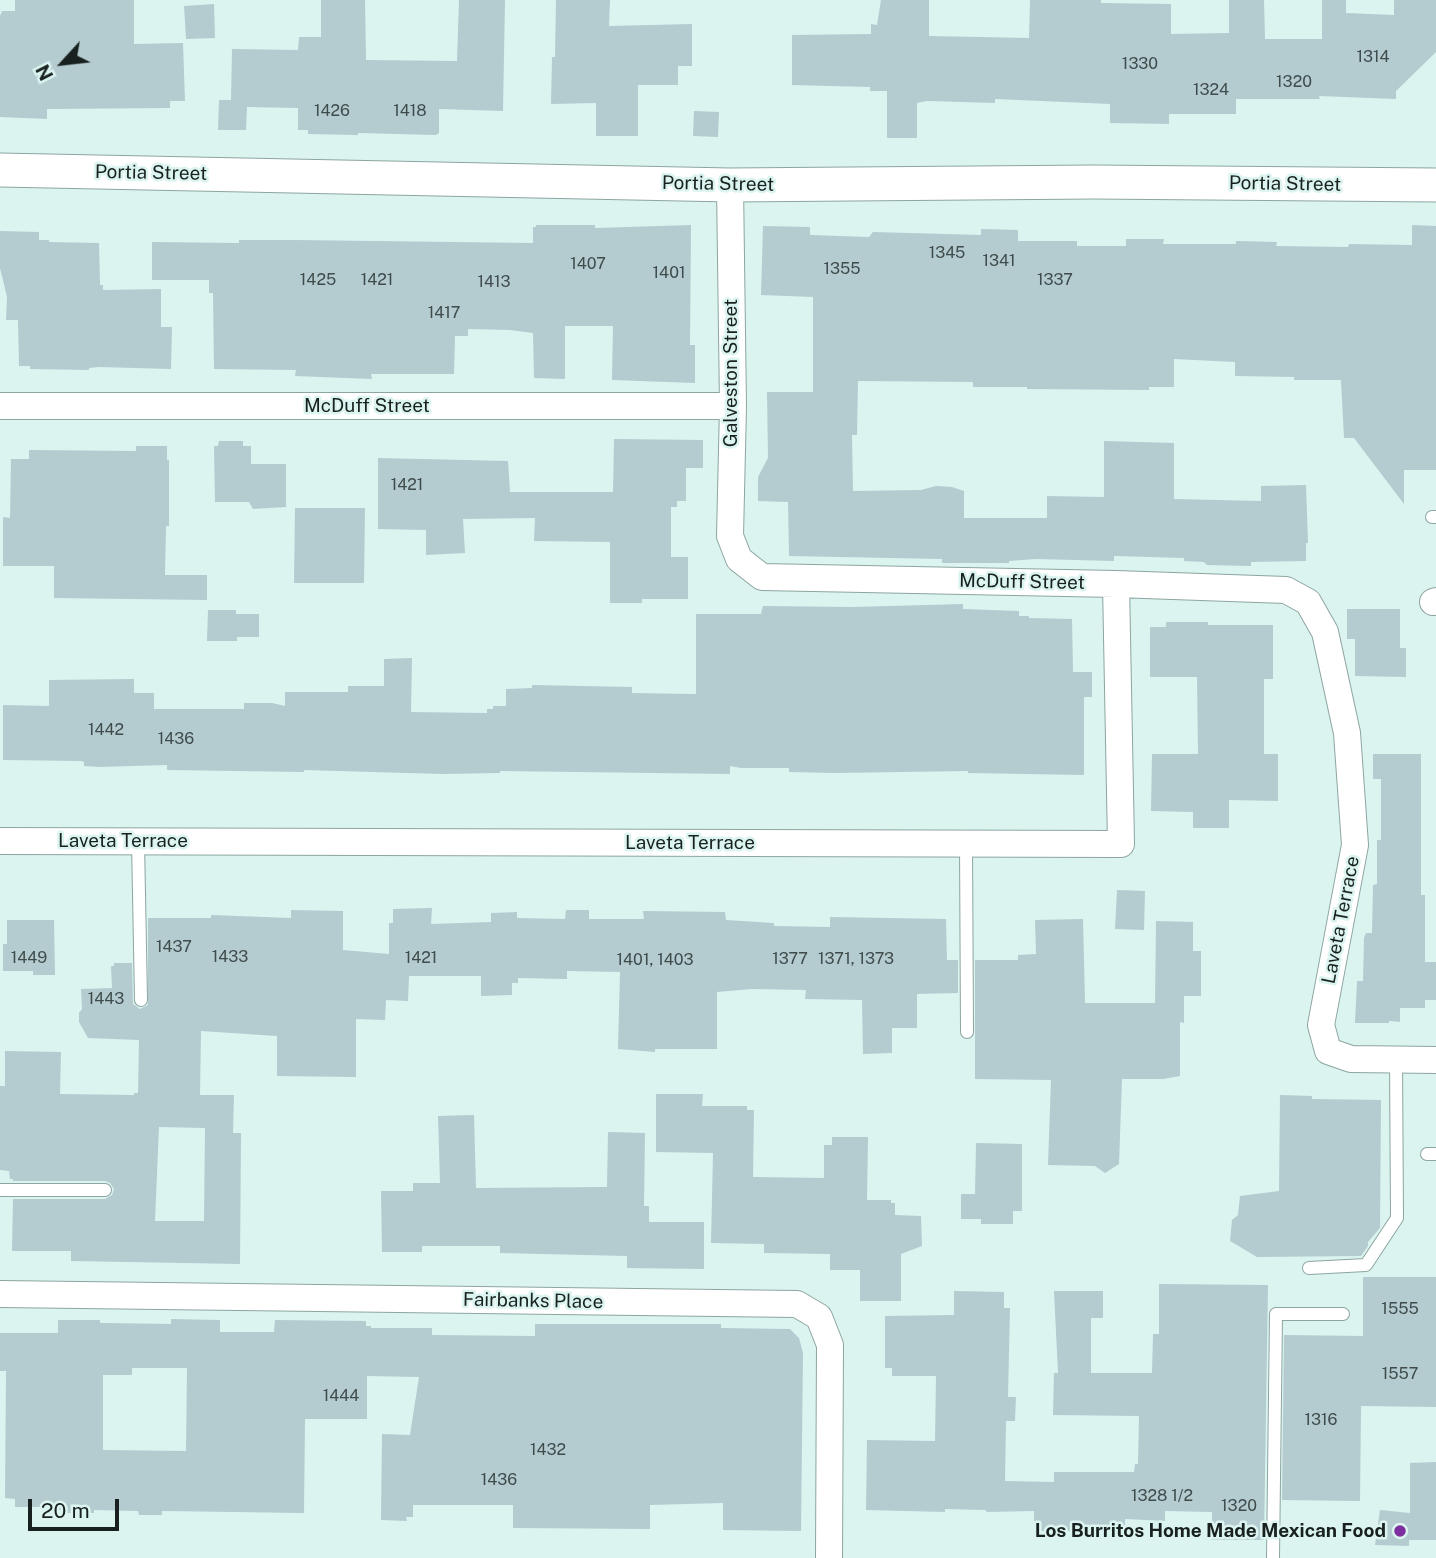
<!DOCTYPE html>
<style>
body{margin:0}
#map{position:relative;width:1436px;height:1558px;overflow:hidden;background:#dbf4f0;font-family:"Public Sans",sans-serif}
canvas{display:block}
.north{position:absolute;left:28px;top:28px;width:70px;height:70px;-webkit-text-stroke:5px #dbf4f0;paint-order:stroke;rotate:243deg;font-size:19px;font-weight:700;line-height:28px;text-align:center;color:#18211f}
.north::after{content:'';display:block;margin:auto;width:24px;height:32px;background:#18211f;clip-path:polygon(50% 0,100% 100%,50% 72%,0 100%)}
.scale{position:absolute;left:28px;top:1499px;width:91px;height:32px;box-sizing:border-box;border:4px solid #18211f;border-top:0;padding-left:9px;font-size:21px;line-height:24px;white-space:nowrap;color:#18211f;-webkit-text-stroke:5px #dbf4f0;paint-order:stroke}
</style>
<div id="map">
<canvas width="1436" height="1558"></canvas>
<div class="north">N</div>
<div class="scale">20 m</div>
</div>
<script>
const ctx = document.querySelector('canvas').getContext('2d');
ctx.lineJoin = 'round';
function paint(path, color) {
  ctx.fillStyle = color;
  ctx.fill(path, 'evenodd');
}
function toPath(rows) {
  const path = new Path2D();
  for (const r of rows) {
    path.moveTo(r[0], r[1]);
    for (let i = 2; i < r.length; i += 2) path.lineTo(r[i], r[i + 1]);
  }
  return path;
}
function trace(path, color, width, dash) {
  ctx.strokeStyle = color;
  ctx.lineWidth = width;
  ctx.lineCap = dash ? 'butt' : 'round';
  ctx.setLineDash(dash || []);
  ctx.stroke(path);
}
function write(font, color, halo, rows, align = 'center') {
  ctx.font = font + ' "Public Sans",sans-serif';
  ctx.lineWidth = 5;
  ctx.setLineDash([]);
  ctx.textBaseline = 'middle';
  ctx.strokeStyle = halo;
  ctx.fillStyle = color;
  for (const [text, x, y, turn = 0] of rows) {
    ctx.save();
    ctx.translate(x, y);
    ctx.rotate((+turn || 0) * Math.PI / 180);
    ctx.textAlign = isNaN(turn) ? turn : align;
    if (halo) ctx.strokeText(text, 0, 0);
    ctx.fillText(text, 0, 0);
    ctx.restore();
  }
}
paint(toPath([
 [15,0,134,0,134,44,183,43,185,101,170,101,170,108,47,109,47,119,0,117,0,16,2,11,15,11],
 [321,0,365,0,366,60,457,61,459,0,505,0,503,111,439,109,439,133,436,135,358,133,358,135,308,134,308,130,298,130,298,108,247,107,246,130,218,130,219,100,231,100,232,49,298,50,299,37,321,37],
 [556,0,610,0,609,26,692,24,692,66,678,66,678,85,638,85,638,136,596,136,596,103,551,104,552,57,555,57],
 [881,0,929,0,929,36,1029,38,1030,0,1101,0,1101,3,1171,4,1171,34,1229,33,1229,0,1264,0,1265,39,1322,39,1322,0,1346,0,1346,13,1394,15,1394,0,1436,0,1436,52,1396,91,1396,99,1319,96,1320,99,1236,99,1236,114,1169,114,1169,124,1110,123,1110,104,995,99,995,103,927,101,917,103,917,138,887,138,887,91,870,91,870,87,792,85,792,35,871,34,871,24,877,25],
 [214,4,215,38,186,39,184,6],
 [694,111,719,112,718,137,693,136],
 [536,225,595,225,595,228,691,225,690,345,695,345,695,383,612,380,613,326,565,326,565,379,534,378,533,333,510,330,468,329,468,336,455,336,454,374,371,374,372,379,295,376,296,370,214,369,213,293,209,293,209,280,152,280,152,242,239,243,239,240,295,240,533,243,533,227,536,227],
 [1412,225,1436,226,1436,470,1404,470,1404,504,1354,438,1344,438,1341,380,1294,380,1294,377,1235,376,1235,362,1174,359,1174,387,1149,387,1149,390,1027,389,1027,387,973,387,973,382,858,381,857,435,852,435,853,491,921,490,936,486,952,487,964,491,964,518,1047,518,1047,496,1104,497,1104,441,1174,443,1174,499,1261,501,1261,486,1306,485,1308,543,1306,543,1306,561,1251,562,1251,566,1207,565,1204,562,1184,561,1184,558,1114,556,1114,561,1036,559,1009,561,1009,563,942,563,942,559,789,556,788,502,758,501,758,477,768,458,767,392,813,392,813,297,761,295,763,226,810,227,810,235,869,237,873,232,981,235,981,229,1018,230,1018,241,1077,241,1077,246,1126,246,1126,239,1164,239,1163,244,1236,244,1236,241,1277,242,1276,246,1348,247,1349,244,1412,245],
 [0,231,39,232,39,240,49,240,49,242,99,243,100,285,103,285,103,290,161,289,161,327,172,327,171,369,99,367,89,368,89,370,30,369,30,366,19,366,18,320,6,320,7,297,0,268],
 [614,439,703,440,703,468,686,468,686,501,677,501,677,507,671,507,671,557,688,557,688,599,642,599,642,603,610,603,610,542,534,541,535,518,463,519,465,553,426,555,426,530,378,529,378,458,508,461,510,492,613,492],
 [219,441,243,441,243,446,251,446,251,464,286,464,286,507,253,509,249,502,215,502,214,446,218,446],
 [136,446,167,446,167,460,169,460,169,526,166,526,165,575,207,575,207,600,54,598,54,566,3,566,3,517,10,518,11,459,29,459,29,450,136,451],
 [295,508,365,508,364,583,294,583],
 [963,604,963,609,1019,611,1019,616,1029,616,1029,618,1072,619,1073,672,1092,672,1092,697,1084,697,1084,775,968,773,968,771,834,773,789,772,789,768,741,768,730,766,730,774,500,771,500,773,442,774,304,770,304,772,167,770,167,765,99,767,84,766,84,762,81,761,3,760,3,705,49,706,49,680,134,679,134,693,154,693,154,709,244,709,244,703,272,703,285,706,285,692,348,692,348,686,384,686,384,659,412,658,411,712,487,713,487,709,493,709,493,706,506,706,506,689,532,688,532,685,632,687,632,693,696,694,696,614,761,614,763,606,852,607],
 [1347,609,1400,609,1400,648,1406,648,1406,677,1355,676,1355,639,1347,639],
 [208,610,236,610,236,614,259,614,259,637,237,637,237,641,207,641],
 [1166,622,1208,622,1208,625,1273,625,1273,679,1264,679,1264,754,1278,754,1278,801,1229,800,1229,828,1193,828,1193,812,1151,811,1152,754,1198,754,1197,677,1150,677,1150,627,1166,627],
 [1373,754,1421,754,1421,895,1425,895,1425,962,1436,962,1436,1000,1425,1000,1425,1008,1400,1008,1400,1022,1389,1021,1389,1023,1355,1023,1357,981,1363,981,1364,938,1366,933,1372,933,1373,885,1377,884,1377,840,1381,840,1381,779,1373,779],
 [1117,890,1145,891,1144,930,1115,929],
 [432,908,431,924,491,922,491,913,517,912,517,918,565,919,566,910,589,910,589,919,644,919,643,911,725,912,726,920,774,923,774,926,830,927,830,917,946,919,947,960,958,960,958,993,917,994,917,1028,892,1028,892,1053,863,1054,862,1000,805,999,806,990,752,989,717,992,717,1049,655,1049,655,1052,618,1049,620,972,567,971,567,979,518,978,518,983,512,983,512,995,481,996,481,976,409,976,408,1001,386,1000,385,1020,356,1019,356,1077,277,1076,277,1036,201,1031,200,1095,234,1095,233,1133,241,1133,240,1264,71,1261,71,1251,12,1251,13,1199,105,1199,112,1195,114,1189,110,1183,105,1181,13,1181,13,1179,10,1179,9,1171,0,1170,0,1086,5,1086,5,1051,61,1052,60,1094,134,1095,134,1093,138,1093,139,1040,88,1038,79,1022,79,1013,82,1009,81,989,112,988,111,966,114,966,114,963,132,963,133,1004,140,1009,148,1005,148,918,211,918,211,915,291,918,291,910,343,911,343,950,389,954,389,923,393,923,393,909],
 [159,1127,205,1128,204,1221,155,1221],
 [1083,919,1085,1003,1155,1003,1156,921,1193,922,1193,951,1201,951,1201,996,1184,996,1184,1023,1180,1022,1180,1076,1163,1079,1122,1079,1119,1164,1105,1173,1095,1166,1048,1165,1051,1080,975,1079,975,960,1018,960,1018,955,1036,954,1035,920],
 [7,920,54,920,55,975,33,975,33,971,3,971,3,944,7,944],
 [656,1094,703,1094,702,1106,747,1106,747,1110,754,1110,753,1177,824,1178,824,1145,832,1145,832,1137,868,1137,867,1200,891,1200,891,1203,895,1203,895,1215,921,1216,922,1246,901,1254,901,1301,860,1301,860,1270,830,1270,830,1254,764,1253,764,1244,711,1243,713,1153,656,1152],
 [1280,1095,1312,1096,1312,1099,1381,1100,1380,1228,1368,1242,1368,1246,1361,1256,1257,1257,1230,1241,1232,1220,1238,1215,1240,1196,1279,1191],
 [474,1115,476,1188,607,1187,608,1132,645,1133,644,1206,649,1206,649,1222,704,1222,704,1269,627,1268,627,1256,500,1253,500,1246,422,1246,422,1252,382,1252,381,1191,413,1191,413,1183,440,1183,438,1116],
 [976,1143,1022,1144,1022,1211,1013,1211,1013,1224,981,1224,981,1219,961,1219,961,1194,975,1194],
 [1363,1277,1436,1277,1436,1407,1361,1406,1360,1501,1282,1500,1284,1335,1363,1336],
 [1159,1284,1268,1285,1264,1540,1212,1540,1212,1512,1165,1511,1165,1521,1125,1519,1125,1531,1034,1531,1034,1511,987,1512,985,1510,945,1509,945,1512,866,1510,867,1440,935,1441,936,1376,892,1376,892,1368,885,1368,885,1316,954,1315,954,1291,1004,1292,1004,1308,1010,1308,1008,1397,1016,1397,1015,1421,1006,1421,1005,1481,1054,1482,1054,1472,1134,1472,1135,1464,1138,1464,1139,1416,1053,1415,1054,1373,1058,1373,1054,1291,1103,1291,1103,1318,1091,1318,1091,1373,1152,1373,1153,1334,1159,1334],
 [171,1319,220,1320,220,1332,274,1332,275,1320,366,1321,366,1326,371,1326,371,1328,432,1328,432,1335,535,1336,535,1324,721,1324,721,1328,790,1329,799,1338,803,1353,801,1531,723,1530,723,1503,650,1505,650,1529,513,1528,513,1505,413,1505,413,1517,406,1517,407,1521,381,1520,382,1434,410,1435,419,1377,367,1376,367,1419,305,1419,304,1513,162,1511,162,1515,139,1515,138,1511,94,1510,94,1513,62,1513,63,1510,56,1510,56,1507,15,1507,15,1499,5,1498,6,1371,0,1371,0,1333,58,1333,58,1320,100,1320,100,1323,105,1323,171,1324],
 [132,1368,187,1368,186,1451,103,1450,103,1375,132,1375],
 [1436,1462,1436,1540,1409,1540,1409,1546,1375,1545,1380,1510,1410,1513,1410,1463]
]), '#b4cbd0');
const service = toPath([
 [1432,517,1436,517],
 [138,841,141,1000],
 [966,843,967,1032],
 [1427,1154,1436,1154],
 [0,1190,105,1190],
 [1309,1268,1366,1265,1397,1218,1396,1059],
 [1273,1558,1276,1314,1343,1314]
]);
const minor = toPath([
 [730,185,733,406,730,536,739,559,762,577,1116,584,1286,590,1308,602,1325,632,1347,733,1355,845,1321,1025,1324,1036,1328,1051,1351,1059,1436,1060],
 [0,406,733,406],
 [1433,602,1436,601],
 [0,841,1121,844,1116,584],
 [0,1294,797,1304,819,1317,830,1345,829,1558]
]);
const tertiary = toPath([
 [0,170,730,185,1094,182,1436,185]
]);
trace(service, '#8da5a1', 14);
trace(minor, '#8da5a1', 28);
trace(tertiary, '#8da5a1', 35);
trace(service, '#fff', 12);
trace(minor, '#fff', 26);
trace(tertiary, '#fff', 33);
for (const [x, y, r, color] of [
 [1400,1531,7,"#7d2e9f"]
]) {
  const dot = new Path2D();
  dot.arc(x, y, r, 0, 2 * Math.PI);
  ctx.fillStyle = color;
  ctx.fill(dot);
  trace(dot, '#dbf4f0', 2.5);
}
write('16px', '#3f4c4b', null, [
 ["1314",1373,57],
 ["1330",1140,64],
 ["1320",1294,82],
 ["1324",1211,90],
 ["1426",332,111],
 ["1418",410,111],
 ["1345",947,253],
 ["1341",999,261],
 ["1407",588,264],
 ["1355",842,269],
 ["1401",669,273],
 ["1425",318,280],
 ["1421",377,280],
 ["1337",1055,280],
 ["1413",494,282],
 ["1417",444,313],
 ["1421",407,485],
 ["1442",106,730],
 ["1436",176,739],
 ["1437",174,947],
 ["1433",230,957],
 ["1449",29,958],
 ["1421",421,958],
 ["1377",790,959],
 ["1371, 1373",856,959],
 ["1401, 1403",655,960],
 ["1443",106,999],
 ["1555",1400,1309],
 ["1557",1400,1374],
 ["1444",341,1396],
 ["1316",1321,1420],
 ["1432",548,1450],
 ["1436",499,1480],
 ["1328 1/2",1162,1496],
 ["1320",1239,1506]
]);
write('19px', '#18211f', '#dbf4f0', [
 ["Portia Street",151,173,1],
 ["Portia Street",718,184,1],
 ["Portia Street",1285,184,1],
 ["Galveston Street",731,373,-90],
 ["McDuff Street",367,406],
 ["McDuff Street",1022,582,1],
 ["Laveta Terrace",123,841],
 ["Laveta Terrace",690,843],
 ["Laveta Terrace",1341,920,-79],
 ["Fairbanks Place",533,1301,1]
]);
write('bold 19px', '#18211f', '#dbf4f0', [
 ["Los Burritos Home Made Mexican Food",1386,1531]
], 'right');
</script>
